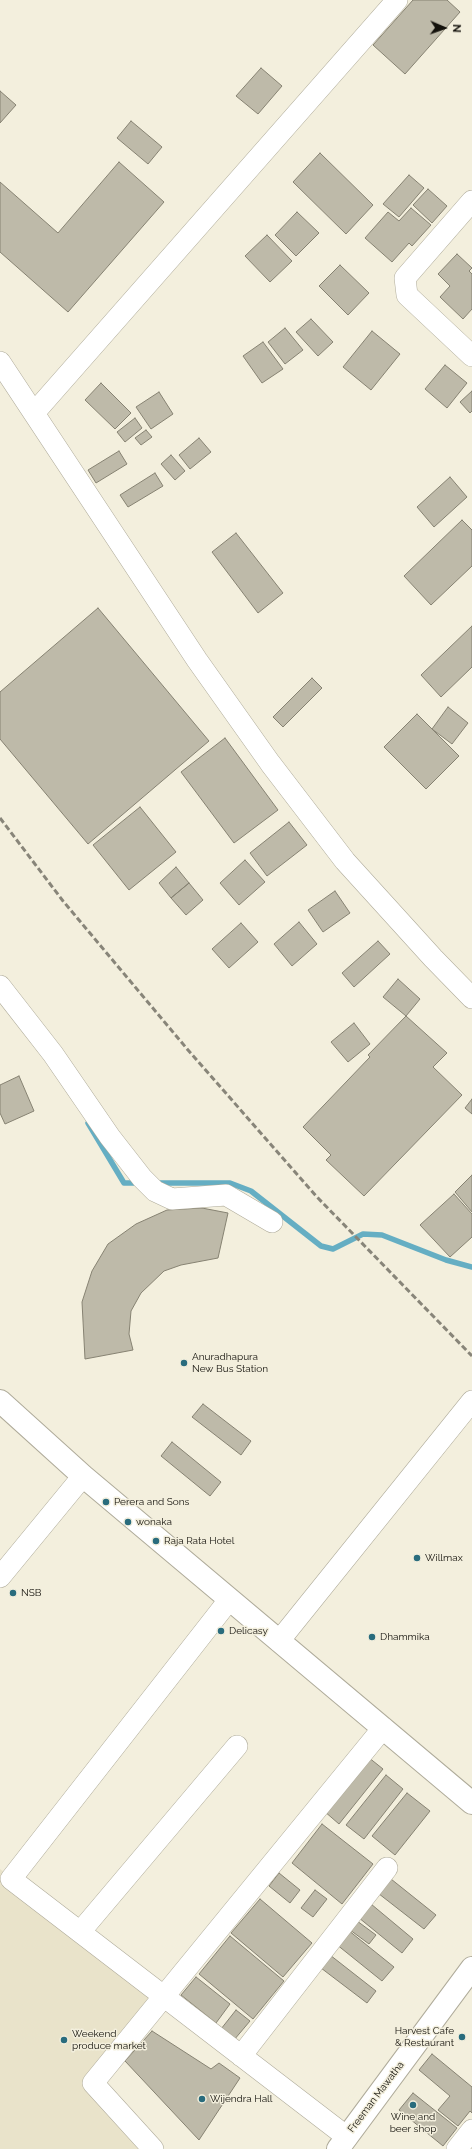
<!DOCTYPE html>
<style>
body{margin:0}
#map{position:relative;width:472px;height:2149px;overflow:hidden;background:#f3efdd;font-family:Raleway,sans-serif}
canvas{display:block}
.north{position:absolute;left:424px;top:8px;width:40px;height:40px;-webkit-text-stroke:3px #f3efdd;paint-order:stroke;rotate:92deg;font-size:11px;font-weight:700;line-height:16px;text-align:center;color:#14120c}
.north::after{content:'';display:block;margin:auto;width:14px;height:18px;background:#14120c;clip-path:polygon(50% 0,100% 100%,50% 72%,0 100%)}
</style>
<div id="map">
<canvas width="472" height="2149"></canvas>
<div class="north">N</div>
</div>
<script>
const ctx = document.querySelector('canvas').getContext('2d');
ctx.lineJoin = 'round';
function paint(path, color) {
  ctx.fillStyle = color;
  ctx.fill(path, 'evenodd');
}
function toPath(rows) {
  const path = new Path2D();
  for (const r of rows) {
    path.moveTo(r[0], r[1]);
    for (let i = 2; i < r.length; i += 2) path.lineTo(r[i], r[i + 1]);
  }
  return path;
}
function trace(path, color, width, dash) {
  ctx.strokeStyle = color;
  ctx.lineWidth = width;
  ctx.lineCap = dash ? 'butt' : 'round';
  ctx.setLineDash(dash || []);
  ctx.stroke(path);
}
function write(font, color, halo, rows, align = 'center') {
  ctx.font = font + ' Raleway,sans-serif';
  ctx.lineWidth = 3;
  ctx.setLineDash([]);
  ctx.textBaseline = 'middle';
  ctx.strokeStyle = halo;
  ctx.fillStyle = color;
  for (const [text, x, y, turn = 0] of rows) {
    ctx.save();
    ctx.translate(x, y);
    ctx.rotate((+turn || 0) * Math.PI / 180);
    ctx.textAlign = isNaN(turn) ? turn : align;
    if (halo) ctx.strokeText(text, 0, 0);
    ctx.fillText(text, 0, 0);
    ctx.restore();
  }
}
paint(toPath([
 [0,1869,164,1997,94,2083,153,2149,0,2149]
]), '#e9e3ca');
trace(toPath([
 [88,1123,124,1183,138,1183],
 [155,1183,230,1183,251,1191,321,1246,333,1249,363,1234,382,1235,446,1260,472,1267]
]), '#65aec3', 5.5);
const building = toPath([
 [413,0,447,0,460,12,405,74,373,45,413,0],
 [261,68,282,86,258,114,236,96,261,68],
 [0,91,16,105,0,123,0,91],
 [131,121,162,147,148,164,117,138,131,121],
 [320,153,373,205,346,234,293,182,320,153],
 [119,162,164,202,68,312,0,252,0,182,58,233,119,162],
 [409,175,424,188,399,217,383,204,409,175],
 [428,189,447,206,432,223,413,205,428,189],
 [411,208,431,225,412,246,409,243,392,262,365,238,388,212,399,221,411,208],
 [297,212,319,233,296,256,275,235,297,212],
 [267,235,292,261,270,282,245,256,267,235],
 [457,254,472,268,469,271,472,274,472,309,463,319,440,297,450,286,438,274,457,254],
 [340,265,369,293,348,315,319,286,340,265],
 [311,319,333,342,318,356,296,332,311,319],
 [285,328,303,350,285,364,268,342,285,328],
 [372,331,400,354,371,390,343,367,372,331],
 [263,342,283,369,262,383,243,356,263,342],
 [445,365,467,383,447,408,425,389,445,365],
 [101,383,131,413,115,429,85,400,101,383],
 [472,391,472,411,470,413,460,402,472,391],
 [159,392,173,414,151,429,136,407,159,392],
 [135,418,142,428,125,442,117,432,135,418],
 [146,430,152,437,141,445,135,438,146,430],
 [199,438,211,452,190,469,179,455,199,438],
 [119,451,127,464,96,483,88,470,119,451],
 [171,455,185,471,175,480,161,464,171,455],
 [155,473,163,486,128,507,120,495,155,473],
 [450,477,467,497,434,527,417,507,450,477],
 [462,520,472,530,472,566,431,605,404,576,462,520],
 [236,533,283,593,258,613,212,552,236,533],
 [98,608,209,741,88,844,0,739,0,692,98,608],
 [472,626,472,667,441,697,421,675,472,626],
 [312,678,322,688,283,727,273,717,312,678],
 [448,707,468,723,452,744,432,729,448,707],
 [417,714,459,756,426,789,384,747,417,714],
 [225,738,278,810,234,843,181,772,225,738],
 [140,807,176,852,129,890,93,845,140,807],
 [289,822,307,845,267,876,250,853,289,822],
 [245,860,265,882,239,905,220,883,245,860],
 [176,867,189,883,171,898,159,883,176,867],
 [189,883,203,900,186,915,171,898,189,883],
 [335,891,350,913,323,932,308,910,335,891],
 [299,922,317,944,292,966,274,944,299,922],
 [241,923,258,942,229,968,212,949,241,923],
 [378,941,390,954,354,987,342,973,378,941],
 [398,979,420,999,406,1016,383,997,398,979],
 [406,1016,447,1053,433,1067,462,1095,364,1196,326,1160,331,1155,303,1127,370,1057,368,1055,406,1016],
 [354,1023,370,1044,348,1062,331,1042,354,1023],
 [19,1076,34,1111,5,1124,0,1113,0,1085,19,1076],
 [472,1099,472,1114,465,1108,472,1099],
 [472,1175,472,1212,455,1192,472,1175],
 [454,1194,472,1214,472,1237,450,1257,420,1225,454,1194],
 [202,1208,228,1213,218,1258,181,1265,164,1271,141,1293,131,1311,129,1334,133,1350,85,1359,82,1302,92,1271,108,1244,136,1224,167,1210,202,1208],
 [203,1404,251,1441,241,1455,192,1417,203,1404],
 [172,1442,221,1482,210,1496,161,1456,172,1442],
 [368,1757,383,1769,339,1824,324,1811,368,1757],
 [386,1775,403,1789,364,1839,346,1825,386,1775],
 [407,1793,430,1811,395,1855,372,1836,407,1793],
 [322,1824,373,1864,342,1904,292,1863,322,1824],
 [279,1873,300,1890,290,1903,269,1886,279,1873],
 [386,1875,436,1915,424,1929,374,1890,386,1875],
 [315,1890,327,1899,313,1917,301,1908,315,1890],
 [260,1899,312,1943,283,1977,231,1933,260,1899],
 [365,1899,413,1939,402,1953,353,1913,365,1899],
 [353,1918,376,1935,369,1944,346,1927,353,1918],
 [348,1930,394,1967,382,1981,336,1944,348,1930],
 [230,1936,284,1981,253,2019,199,1974,230,1936],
 [330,1955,376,1991,367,2003,321,1968,330,1955],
 [196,1977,230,2004,216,2023,181,1995,196,1977],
 [236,2010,250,2021,234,2040,221,2029,236,2010],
 [152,2031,211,2069,219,2063,240,2078,199,2140,125,2061,152,2031],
 [432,2054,472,2087,472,2113,470,2111,458,2126,438,2110,450,2096,419,2070,432,2054],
 [413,2093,457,2128,443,2146,399,2110,413,2093]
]);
paint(building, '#bebaa9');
trace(building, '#868272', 1);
const street = toPath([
 [472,201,405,278,407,295,472,356],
 [0,362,197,660,270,763,345,861,433,958,472,998],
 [34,413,397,0],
 [0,986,53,1054,110,1137,142,1178,155,1191,172,1199,226,1195,272,1222],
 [0,1577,83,1476],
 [229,1600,11,1879,347,2137],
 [279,1641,472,1401],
 [80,1932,237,1746],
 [241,2056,387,1868],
 [153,2149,93,2083,383,1728],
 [457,2149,472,2130]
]);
const secondary = toPath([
 [338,2149,472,1968]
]);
const primary = toPath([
 [0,1401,83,1476,472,1803]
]);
trace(street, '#afab9a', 22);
trace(secondary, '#afab9a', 24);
trace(primary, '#afab9a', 24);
trace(street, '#fff', 21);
trace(secondary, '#fff', 22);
trace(primary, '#fff', 22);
trace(toPath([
 [0,818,63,901,188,1050,316,1196,472,1356]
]), '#888579', 3, [6, 3]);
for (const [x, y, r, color] of [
 [184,1363,4,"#296c7d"],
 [106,1502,4,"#296c7d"],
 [128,1522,4,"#296c7d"],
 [156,1541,4,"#296c7d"],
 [417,1558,4,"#296c7d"],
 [13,1593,4,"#296c7d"],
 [221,1631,4,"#296c7d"],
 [372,1637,4,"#296c7d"],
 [462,2037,4,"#296c7d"],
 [64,2040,4,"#296c7d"],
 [202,2099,4,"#296c7d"],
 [413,2105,4,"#296c7d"]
]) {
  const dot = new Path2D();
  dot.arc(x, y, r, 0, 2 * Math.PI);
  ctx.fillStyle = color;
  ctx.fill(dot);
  trace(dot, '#f3efdd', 1.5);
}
write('10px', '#14120c', '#f3efdd', [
 ["Anuradhapura",192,1357],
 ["New Bus Station",192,1369],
 ["Perera and Sons",114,1502],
 ["wonaka",136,1522],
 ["Raja Rata Hotel",164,1541],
 ["Willmax",425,1558],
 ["NSB",21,1593],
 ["Delicasy",229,1631],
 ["Dhammika",380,1637],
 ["Harvest Cafe",454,2031,"right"],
 ["& Restaurant",454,2043,"right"],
 ["Weekend",72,2034],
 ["produce market",72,2046],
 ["Wijendra Hall",210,2099],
 ["Wine and",413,2117,"center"],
 ["beer shop",413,2129,"center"]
], 'left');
write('10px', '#14120c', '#f3efdd', [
 ["Freeman Mawatha",376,2097,-53]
]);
</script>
